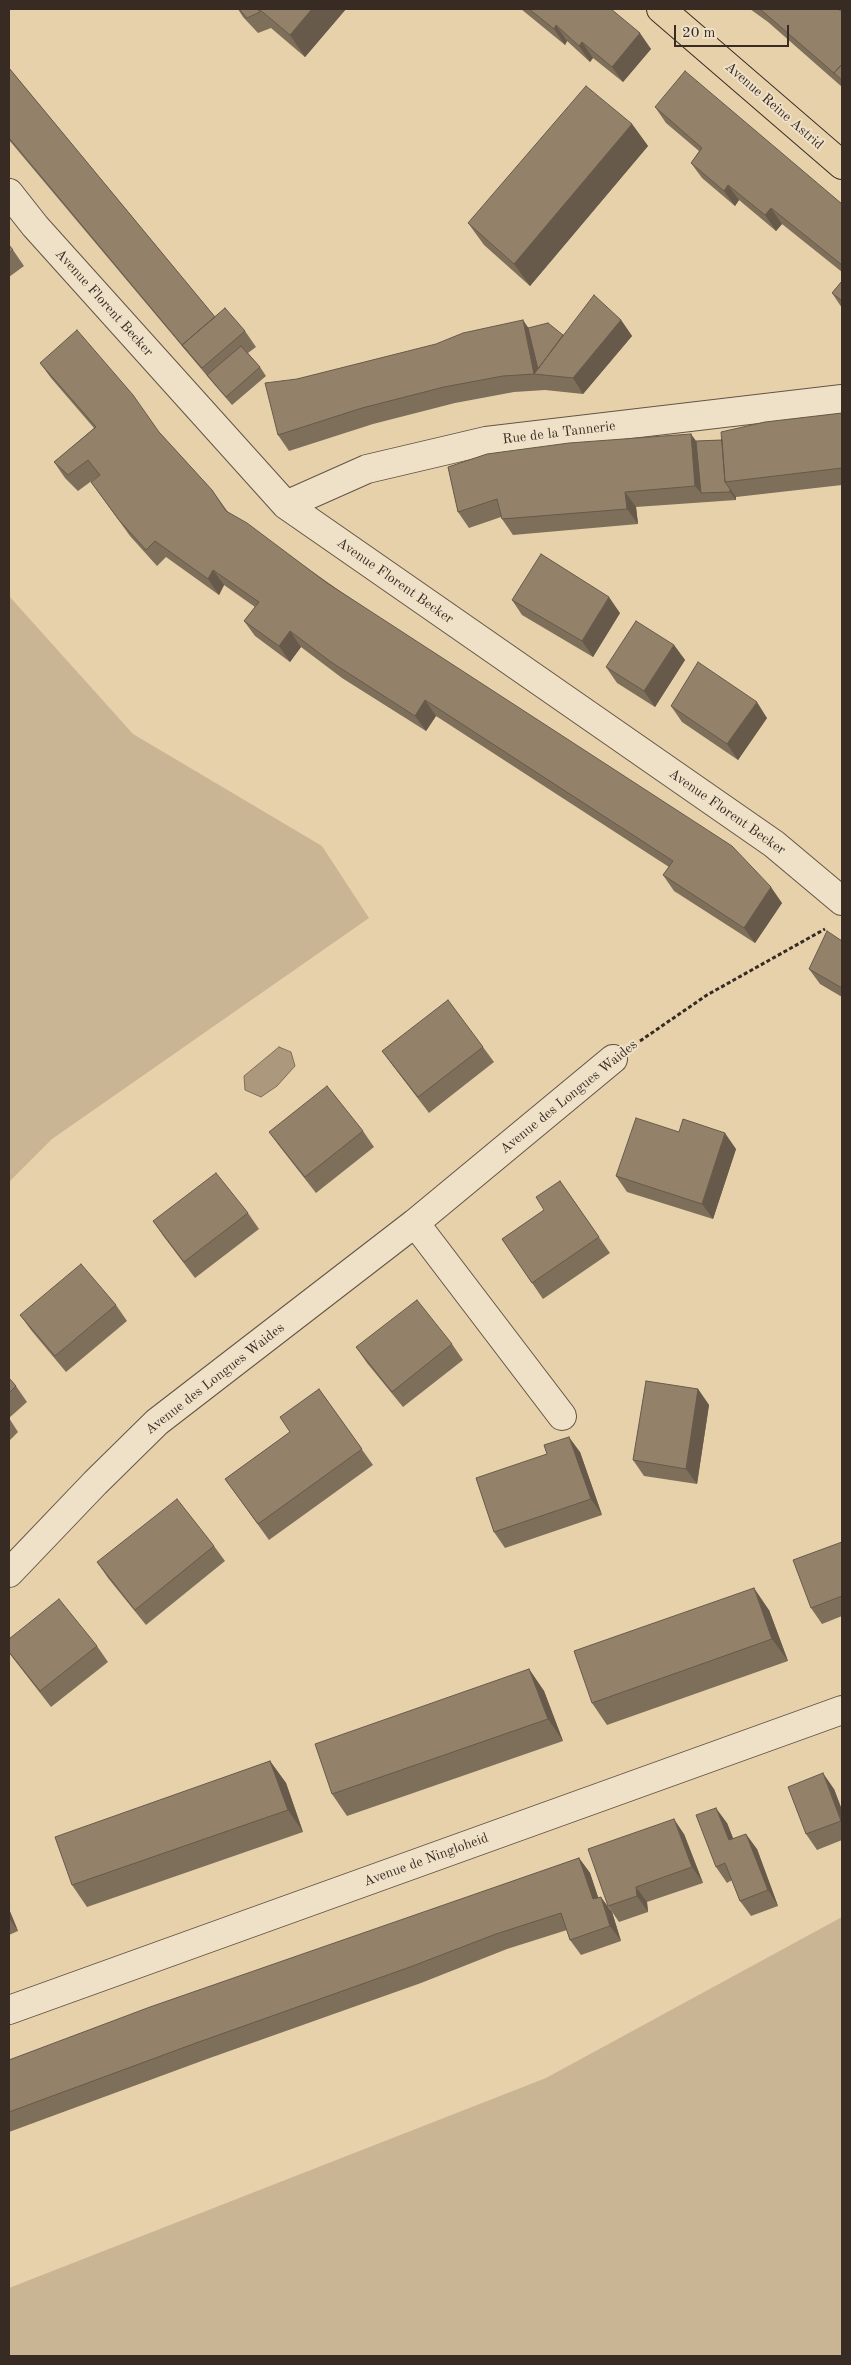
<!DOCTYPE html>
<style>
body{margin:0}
#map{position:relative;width:851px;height:2365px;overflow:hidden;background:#e7d1ab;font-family:"Old Standard TT",serif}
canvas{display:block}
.frame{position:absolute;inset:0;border:10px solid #382b23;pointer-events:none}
.scale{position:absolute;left:674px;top:25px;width:115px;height:22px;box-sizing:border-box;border:2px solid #382b23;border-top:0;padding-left:6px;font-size:15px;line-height:18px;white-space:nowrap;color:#382b23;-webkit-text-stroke:4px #efe1c8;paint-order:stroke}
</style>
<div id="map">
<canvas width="851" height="2365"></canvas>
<div class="frame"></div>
<div class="scale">20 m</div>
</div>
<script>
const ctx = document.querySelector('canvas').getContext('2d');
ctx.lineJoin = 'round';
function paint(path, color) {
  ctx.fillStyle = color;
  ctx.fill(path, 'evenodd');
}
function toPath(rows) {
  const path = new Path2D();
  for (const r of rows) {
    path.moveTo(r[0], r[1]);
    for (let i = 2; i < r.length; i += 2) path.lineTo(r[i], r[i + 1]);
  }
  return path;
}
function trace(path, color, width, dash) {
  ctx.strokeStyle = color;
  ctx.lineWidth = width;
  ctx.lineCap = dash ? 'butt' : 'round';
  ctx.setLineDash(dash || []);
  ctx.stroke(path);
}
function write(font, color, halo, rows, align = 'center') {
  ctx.font = font + ' "Old Standard TT",serif';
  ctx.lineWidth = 4;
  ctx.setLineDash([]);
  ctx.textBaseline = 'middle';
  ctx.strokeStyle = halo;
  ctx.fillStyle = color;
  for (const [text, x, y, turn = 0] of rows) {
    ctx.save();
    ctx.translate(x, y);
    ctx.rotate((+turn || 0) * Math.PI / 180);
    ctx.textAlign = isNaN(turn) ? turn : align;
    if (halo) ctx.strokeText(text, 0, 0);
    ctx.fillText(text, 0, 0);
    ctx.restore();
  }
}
paint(toPath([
 [9,596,133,734,322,846,369,918,52,1139,9,1182],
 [842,1917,842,2356,9,2356,9,2288,546,2078]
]), '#c9b594');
const water = toPath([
 [279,1047,291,1052,295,1066,277,1086,261,1097,245,1090,244,1076,279,1047]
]);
paint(water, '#ac997d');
trace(water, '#7e6d59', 1);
const minor = toPath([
 [9,193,35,226,286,505,774,844,842,901],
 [286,505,367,469,486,441,842,399],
 [415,1223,562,1416],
 [9,1573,95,1483,157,1422,415,1223,613,1059],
 [9,2010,842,1710]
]);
const major = toPath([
 [661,9,842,165]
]);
trace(minor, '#645445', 30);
trace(major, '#382b23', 30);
trace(toPath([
 [640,1041,707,995,825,929]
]), '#382b23', 3, [4, 2.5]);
trace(minor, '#efe1c8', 28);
trace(major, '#e7d1ab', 28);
paint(toPath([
 [238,9,346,9,305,57,271,28,258,33,243,17],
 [521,9,611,9,651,49,623,82,593,58,590,62,567,41,565,45],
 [750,9,838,9,842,12,842,87,768,22],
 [9,68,215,317,245,331,256,347,248,353,260,367,266,376,232,405,213,383,9,140],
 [655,107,842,204,842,272,782,224,776,231,739,200,735,206,702,178,691,163,699,151,666,123],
 [632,124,648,146,530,286,484,245,468,223],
 [9,245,13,250,24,266,9,277],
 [842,281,842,308,832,293],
 [621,320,632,336,583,394,545,390,514,392,455,403,373,424,289,451,278,435,297,379,528,328,563,335],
 [40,363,159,432,212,490,228,512,782,903,755,943,674,891,663,875,669,867,436,716,426,731,342,678,301,647,290,662,255,636,244,621,255,607,224,585,219,595,166,557,157,566,130,536,91,482,97,477,78,491,65,478,54,462,94,428,51,378],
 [842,413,842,485,736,497,736,500,636,507,638,524,513,535,502,519,501,517,469,528,458,512,448,467,697,441,722,440],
 [512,600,620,613,593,657,522,615],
 [674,645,685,660,655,707,617,683,606,667],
 [671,706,767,718,738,760,682,722],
 [842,941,842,997,820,984,809,969],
 [483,1047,494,1062,429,1113,393,1066,382,1051],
 [363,1131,374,1147,316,1193,280,1147,269,1132],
 [679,1132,736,1149,713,1219,627,1192,616,1176],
 [560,1181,610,1253,543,1299,502,1239,544,1210],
 [248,1213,259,1229,195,1278,164,1237,153,1221],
 [116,1305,127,1321,66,1372,31,1330,20,1315],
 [452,1344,463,1360,403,1407,367,1363,356,1347],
 [9,1378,16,1386,27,1402,9,1418,18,1432,9,1441],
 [319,1389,373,1465,269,1540,225,1479,290,1432],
 [698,1389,709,1405,697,1484,644,1476,633,1460],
 [580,1452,602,1515,505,1548,494,1532],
 [842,1542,842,1616,822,1624,811,1608],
 [214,1546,225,1561,146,1625,108,1578,97,1562],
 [769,1610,788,1661,607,1725,592,1703],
 [9,1639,97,1646,108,1662,51,1707,9,1653],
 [529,1669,544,1691,563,1741,347,1816,332,1794],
 [270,1761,286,1783,303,1832,87,1907,72,1885],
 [834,1789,842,1810,842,1840,817,1850,806,1834],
 [727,1823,733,1838,757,1849,778,1906,751,1916,740,1901,732,1880,727,1883,716,1867],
 [684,1834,703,1883,647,1902,648,1912,619,1922,608,1906],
 [579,1858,590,1873,598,1897,612,1912,621,1941,581,1955,570,1940,567,1930,507,1949,421,1983,207,2059,9,2132,9,2060],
 [9,1909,18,1931,9,1935]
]), '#7e6f5b');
paint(toPath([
 [312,9,346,9,305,57,290,35],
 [556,25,567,41,565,45,554,29],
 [640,33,651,49,623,82,612,67],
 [582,42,593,58,590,62,579,46],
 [632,124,648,146,530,286,514,264],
 [728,185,739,200,735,206,724,191],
 [771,208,782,224,776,231,765,215],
 [523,320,534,336,541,368,534,374,545,390,534,374],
 [621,320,632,336,583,394,573,378],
 [691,434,702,449,701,493,695,486],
 [730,489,736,497,736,500,730,492],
 [625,492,636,507,638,524,627,509],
 [213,570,224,585,219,595,208,579],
 [609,597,620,613,593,657,582,641],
 [290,631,301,647,290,662,279,646],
 [674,645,685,660,655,707,644,691],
 [425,700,436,716,426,731,415,716],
 [757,702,767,718,738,760,727,744],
 [771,887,782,903,755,943,744,928],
 [725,1133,736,1149,713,1219,702,1204],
 [698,1389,709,1405,697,1484,686,1469],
 [569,1437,580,1452,602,1515,591,1499],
 [754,1588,769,1610,788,1661,772,1639],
 [529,1669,544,1691,563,1741,548,1719],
 [270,1761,286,1783,303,1832,288,1810],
 [823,1773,834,1789,842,1810,842,1823],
 [716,1808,727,1823,740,1856,729,1840],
 [674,1819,684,1834,703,1883,692,1867],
 [746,1834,757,1849,778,1906,768,1890],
 [579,1858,590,1873,604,1915,593,1899],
 [636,1887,647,1902,648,1912,637,1896],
 [601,1897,612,1912,621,1941,610,1926],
 [9,1909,18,1931,9,1918]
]), '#675a4a');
const building = toPath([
 [239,9,257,9,260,12,247,18,239,9],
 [259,9,312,9,290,35,259,9],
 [529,9,611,9,640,33,612,67,582,42,579,46,556,25,554,29,529,9],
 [760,9,838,9,842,12,842,64,834,73,835,74,760,9],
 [842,64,842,80,834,73,842,64],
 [9,68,215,317,182,345,188,352,9,138,9,68],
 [685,71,842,204,842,265,771,208,765,215,728,185,724,191,691,163,702,148,655,107,685,71],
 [586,86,632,124,514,264,468,223,586,86],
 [9,245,13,250,9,253,9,245],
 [842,281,842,301,832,293,842,281],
 [594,295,621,320,573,378,534,374,594,295],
 [225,308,245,331,202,368,182,345,225,308],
 [523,320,534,374,503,376,444,387,362,408,278,435,265,383,297,379,436,344,463,333,523,320],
 [548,323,563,335,538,369,528,328,548,323],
 [77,330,133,395,159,432,212,490,226,511,247,523,327,583,732,846,771,887,744,928,663,875,673,861,425,700,415,716,331,662,290,631,279,646,244,621,259,602,213,570,208,579,155,541,146,550,119,520,91,482,100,475,88,460,68,475,54,462,96,427,40,363,77,330],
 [241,346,260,367,226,397,207,375,241,346],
 [842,413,842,468,725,482,721,432,765,422,842,413],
 [691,434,695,486,625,492,627,509,502,519,497,499,458,512,448,467,487,454,569,443,691,434],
 [722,440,725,482,730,489,730,492,701,493,696,441,722,440],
 [541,554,609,597,582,641,512,600,541,554],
 [636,621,674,645,644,691,606,667,636,621],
 [698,662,757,702,727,744,671,706,698,662],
 [827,931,842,941,842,988,809,969,827,931],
 [448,1000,483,1047,418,1097,382,1051,448,1000],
 [327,1086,363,1131,305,1177,269,1132,327,1086],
 [636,1118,679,1132,683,1119,725,1133,702,1204,616,1176,636,1118],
 [216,1173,248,1213,184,1262,153,1221,216,1173],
 [560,1181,599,1237,532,1283,502,1239,544,1210,536,1197,560,1181],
 [81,1264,116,1305,55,1356,20,1315,81,1264],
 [417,1300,452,1344,392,1392,356,1347,417,1300],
 [9,1378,16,1386,9,1393,9,1378],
 [646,1381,698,1389,686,1469,633,1460,646,1381],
 [319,1389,362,1449,258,1524,225,1479,290,1432,280,1417,319,1389],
 [569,1437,591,1499,494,1532,476,1478,547,1454,544,1445,569,1437],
 [177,1499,214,1546,135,1610,97,1562,177,1499],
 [842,1542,842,1596,811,1608,793,1560,842,1542],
 [754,1588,772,1639,592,1703,574,1651,754,1588],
 [59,1599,97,1646,40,1691,9,1652,9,1639,59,1599],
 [529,1669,548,1719,332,1794,315,1744,529,1669],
 [270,1761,288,1810,72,1885,55,1837,270,1761],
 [823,1773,841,1821,806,1834,788,1787,823,1773],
 [716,1808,729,1840,746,1834,768,1890,740,1901,725,1863,716,1867,696,1815,716,1808],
 [674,1819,692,1867,636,1887,637,1896,608,1906,588,1849,674,1819],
 [579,1858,593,1899,601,1897,610,1926,570,1940,561,1913,496,1934,410,1967,196,2043,9,2112,9,2060,150,2007,579,1858]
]);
paint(building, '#93816a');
trace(building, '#675a4a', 1);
write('14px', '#382b23', '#efe1c8', [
 ["Avenue Reine Astrid",774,106,41],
 ["Avenue Florent Becker",104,303,48],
 ["Rue de la Tannerie",559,433,-7],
 ["Avenue Florent Becker",395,581,35],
 ["Avenue Florent Becker",727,812,35],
 ["Avenue des Longues Waides",569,1097,-39],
 ["Avenue des Longues Waides",215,1379,-38],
 ["Avenue de Ningloheid",426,1860,-20]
]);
</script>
